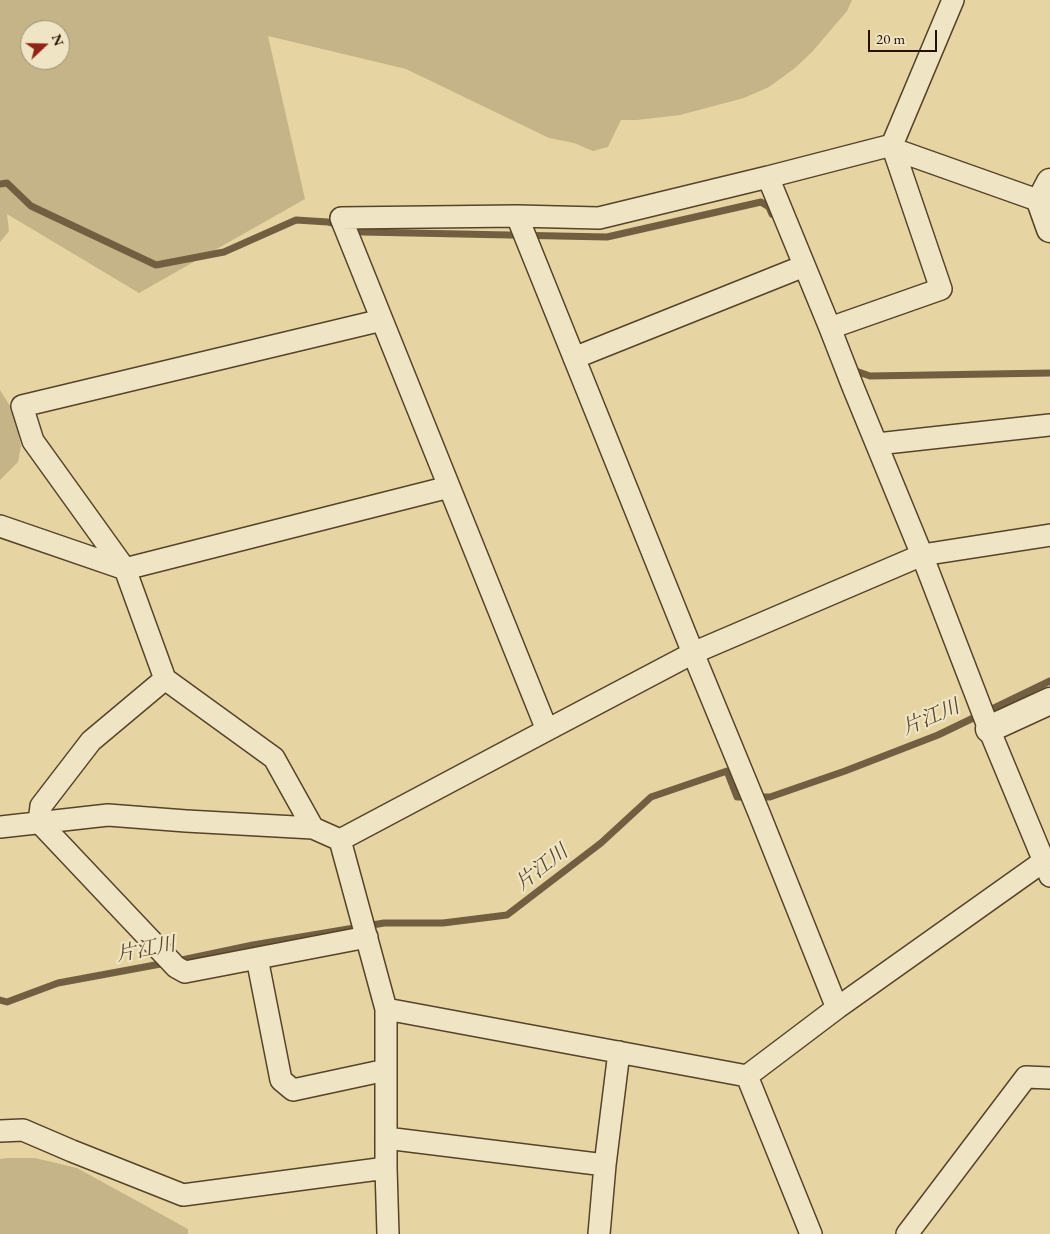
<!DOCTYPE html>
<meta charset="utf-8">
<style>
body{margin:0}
#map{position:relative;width:1050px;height:1234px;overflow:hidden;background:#e6d5a3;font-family:"EB Garamond",serif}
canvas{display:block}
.north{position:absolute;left:20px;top:20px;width:50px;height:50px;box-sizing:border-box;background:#efe4c3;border:1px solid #9f9075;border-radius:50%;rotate:69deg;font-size:14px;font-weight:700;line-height:20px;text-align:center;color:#261200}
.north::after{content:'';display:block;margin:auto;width:18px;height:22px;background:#8f2418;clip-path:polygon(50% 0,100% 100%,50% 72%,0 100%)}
.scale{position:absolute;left:868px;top:30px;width:69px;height:22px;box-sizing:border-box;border:2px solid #261200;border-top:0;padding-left:6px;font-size:15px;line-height:18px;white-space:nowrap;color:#261200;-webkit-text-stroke:4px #efe4c3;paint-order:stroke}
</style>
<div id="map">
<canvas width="1050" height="1234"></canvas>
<div class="north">N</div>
<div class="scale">20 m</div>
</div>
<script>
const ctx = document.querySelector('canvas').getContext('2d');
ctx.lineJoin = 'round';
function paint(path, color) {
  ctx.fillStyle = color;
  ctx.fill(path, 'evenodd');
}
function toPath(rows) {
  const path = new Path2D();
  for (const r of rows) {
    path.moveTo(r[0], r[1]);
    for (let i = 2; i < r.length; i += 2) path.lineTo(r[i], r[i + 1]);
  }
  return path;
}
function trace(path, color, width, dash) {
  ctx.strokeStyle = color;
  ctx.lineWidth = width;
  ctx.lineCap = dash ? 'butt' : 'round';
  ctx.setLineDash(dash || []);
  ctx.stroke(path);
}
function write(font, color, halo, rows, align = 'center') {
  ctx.font = font + ' "EB Garamond","Noto Serif JP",serif';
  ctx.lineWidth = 4.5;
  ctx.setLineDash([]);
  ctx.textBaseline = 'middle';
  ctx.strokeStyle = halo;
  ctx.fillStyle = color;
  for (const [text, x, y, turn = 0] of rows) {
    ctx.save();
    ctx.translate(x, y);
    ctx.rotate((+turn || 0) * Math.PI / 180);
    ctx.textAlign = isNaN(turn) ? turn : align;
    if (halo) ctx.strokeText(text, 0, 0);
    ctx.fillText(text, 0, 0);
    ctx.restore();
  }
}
paint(toPath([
 [0,0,852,0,847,11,812,52,795,68,769,87,744,98,680,115,637,120,621,120,608,147,593,151,574,143,549,138,406,69,268,36,305,199,139,293,7,214,9,231,0,242],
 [30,30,60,30,60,60,30,60],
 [0,390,10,406,15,419,21,446,18,462,0,480],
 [7,1158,35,1158,77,1168,188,1229,188,1234,0,1234,0,1159]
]), '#c5b487');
trace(toPath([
 [0,184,7,183,31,206,156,265,224,252,296,220,328,222,362,232,607,237,761,202,769,207,772,214],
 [850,369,870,376,1050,373],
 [177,961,253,945,384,923,443,923,507,915,601,843,651,797,727,771,737,797,770,797,845,771,938,735,1050,681],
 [0,1000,7,1002,58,983,166,963]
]), '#725f41', 7);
const minor = toPath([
 [768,177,599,218,517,216,341,218,547,730,693,653,922,555,1050,535],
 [1040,201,899,151,892,145,768,177,830,328,853,387,922,555,989,729,1050,876],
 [517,216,693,653,759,813,837,1008],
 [830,328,941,289,892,145,953,0],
 [574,358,804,266],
 [877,444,1050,425],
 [0,526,125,569,449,487],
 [165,679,274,758,313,828],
 [0,827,108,815,186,821,313,828,340,840,547,730],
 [340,840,386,1009,386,1168,388,1234],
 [367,937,185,972,176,967,39,822,41,806,91,741,165,679,125,569,33,441,22,406,382,320],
 [257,958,281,1080,293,1090,386,1070],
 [386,1009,747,1076,837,1008,1044,861],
 [747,1076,811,1234],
 [0,1131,23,1130,72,1151,183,1195,386,1168],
 [386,1138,605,1165],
 [599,1234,605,1165,619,1052],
 [907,1234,1026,1077,1050,1078]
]);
const tertiary = toPath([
 [1050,182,1040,201,1050,229],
 [989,729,1050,701]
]);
trace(minor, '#564329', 24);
trace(tertiary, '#564329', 29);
trace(minor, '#efe4c3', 21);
trace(tertiary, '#efe4c3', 26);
write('italic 20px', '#59462b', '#efe4c3', [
 ["片江川",931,718,-23],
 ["片江川",542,868,-38],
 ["片江川",146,950,-11]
]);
</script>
